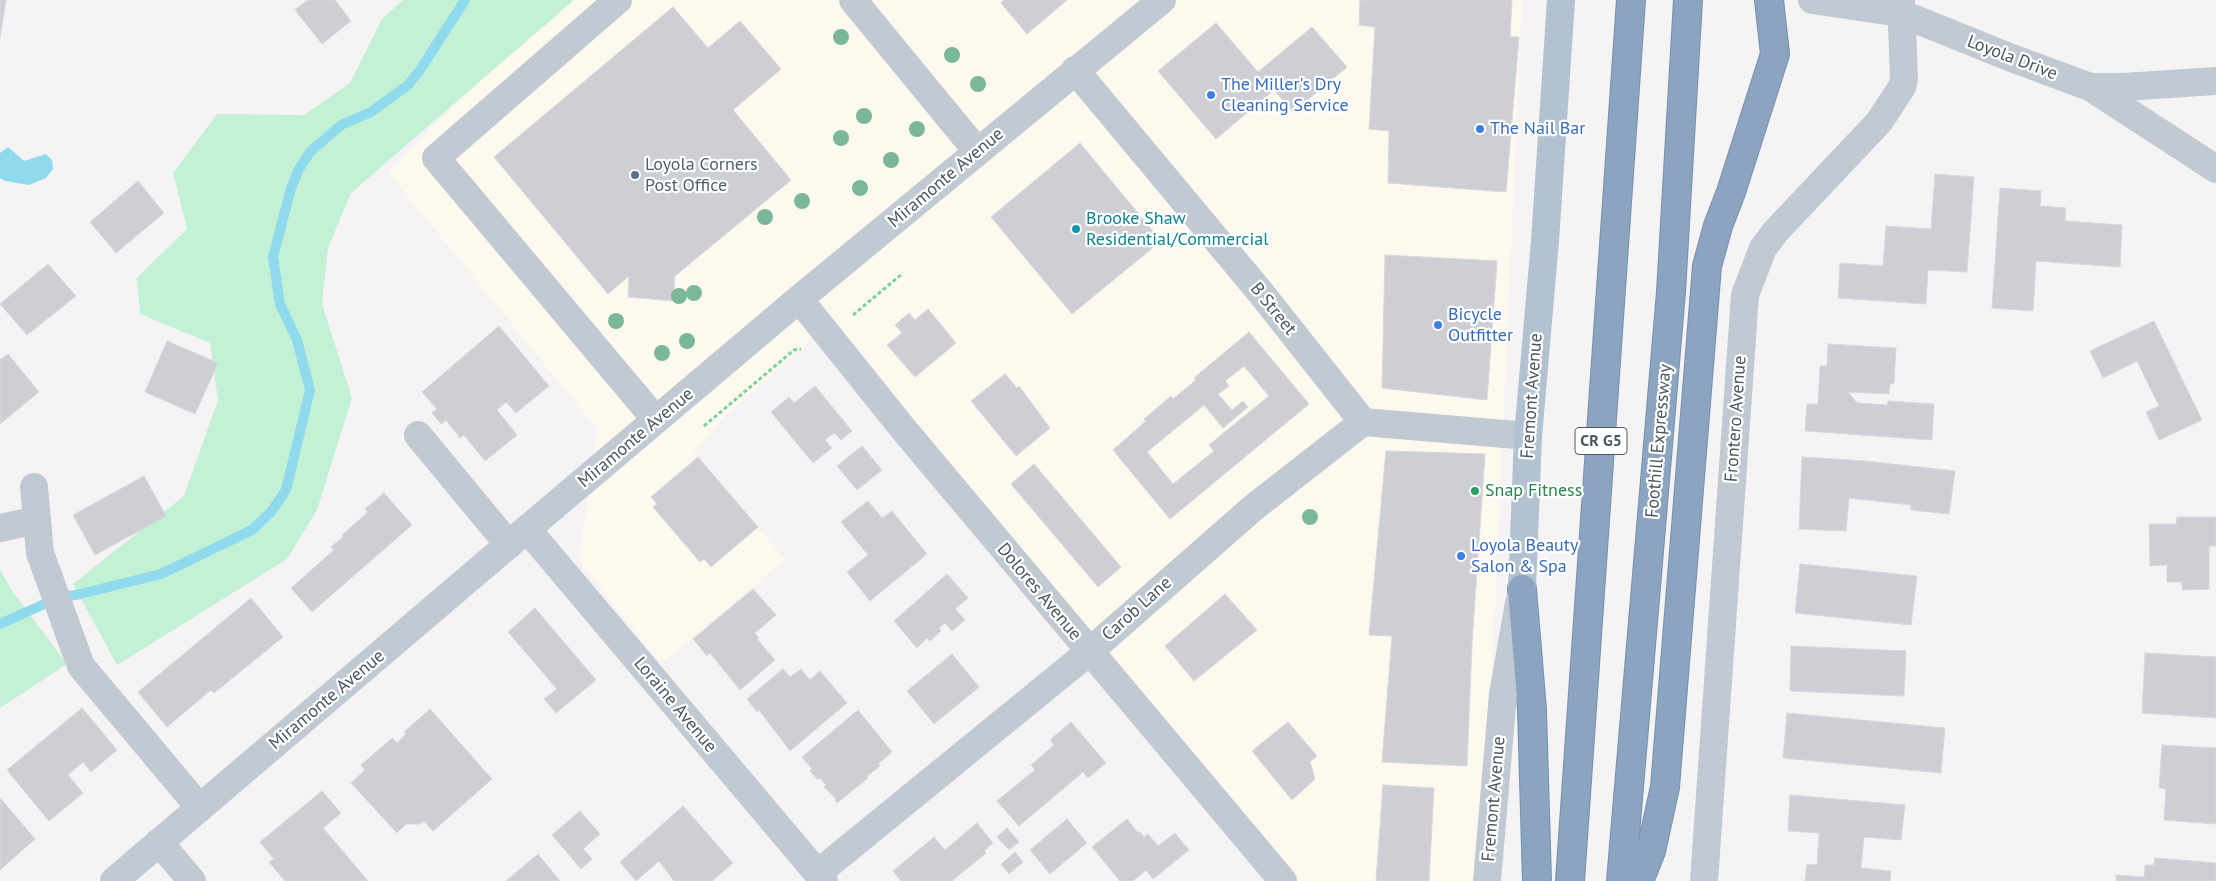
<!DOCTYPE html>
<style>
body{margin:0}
canvas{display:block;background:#f5f3f3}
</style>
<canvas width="2216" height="881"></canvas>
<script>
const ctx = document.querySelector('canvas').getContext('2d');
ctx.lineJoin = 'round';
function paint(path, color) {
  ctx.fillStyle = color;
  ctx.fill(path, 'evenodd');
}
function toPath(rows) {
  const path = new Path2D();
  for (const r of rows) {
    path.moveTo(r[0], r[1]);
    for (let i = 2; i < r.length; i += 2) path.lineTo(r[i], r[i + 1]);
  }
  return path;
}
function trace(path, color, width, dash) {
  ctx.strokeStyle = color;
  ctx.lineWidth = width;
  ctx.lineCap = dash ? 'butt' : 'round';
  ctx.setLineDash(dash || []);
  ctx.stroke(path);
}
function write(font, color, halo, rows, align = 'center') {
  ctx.font = font + ' "PT Sans",sans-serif';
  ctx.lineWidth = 4.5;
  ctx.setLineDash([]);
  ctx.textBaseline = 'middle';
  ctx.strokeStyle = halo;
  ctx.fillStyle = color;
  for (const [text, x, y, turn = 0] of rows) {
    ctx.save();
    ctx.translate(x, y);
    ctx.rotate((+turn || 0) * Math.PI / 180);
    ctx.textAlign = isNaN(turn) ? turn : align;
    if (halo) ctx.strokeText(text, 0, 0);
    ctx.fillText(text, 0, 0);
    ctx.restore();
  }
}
paint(toPath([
 [561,0,1522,0,1483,881,1270,881,819,332,723,418,693,453,785,559,661,664,579,561,597,429,388,172]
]), '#fdf9ef');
paint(toPath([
 [403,0,574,0,351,193,328,248,322,304,352,398,317,510,287,559,117,665,73,584,184,496,218,400,210,343,140,314,137,278,187,229,173,173,217,114,304,115,350,83,382,19],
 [0,570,13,592,67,664,0,708]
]), '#c3f1d5');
paint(toPath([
 [8,147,24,161,46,154,52,160,53,169,46,178,29,185,5,181,0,178,0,153]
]), '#90daee');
trace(toPath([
 [0,624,60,597,76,595,161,574,252,530,271,512,286,490,310,390,297,340,280,304,273,257,291,188,299,169,310,152,341,125,371,112,408,85,420,70,465,0]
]), '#90daee', 10);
const building = toPath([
 [0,0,6,0,0,38,0,0],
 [308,0,335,0,351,21,322,44,295,10,308,0],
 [1004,0,1067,0,1027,34,1001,3,1004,0],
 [1360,0,1512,0,1510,37,1519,37,1506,192,1388,183,1389,131,1369,129,1375,27,1359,25,1360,0],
 [673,7,708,48,740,21,781,69,733,110,791,180,675,276,673,301,628,297,629,276,608,294,494,157,673,7],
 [1216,23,1258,72,1312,27,1347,67,1293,112,1274,90,1216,139,1158,71,1216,23],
 [1080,143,1161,241,1072,314,991,217,1080,143],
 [1935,174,1974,177,1967,272,1928,270,1926,304,1838,298,1840,263,1883,266,1886,226,1931,229,1935,174],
 [138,181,164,213,116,253,90,222,138,181],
 [2000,188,2041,191,2040,206,2066,208,2065,221,2122,225,2120,267,2036,261,2033,311,1992,308,2000,188],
 [1385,255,1497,261,1487,400,1382,388,1385,255],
 [48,264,76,296,27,335,0,304,48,264],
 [928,309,956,343,915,377,887,345,902,333,895,325,909,313,915,320,928,309],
 [2154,321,2202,420,2159,440,2146,412,2159,406,2137,361,2103,378,2090,351,2154,321],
 [499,326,549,386,516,413,506,402,497,410,517,435,485,461,464,435,460,438,446,420,441,424,432,413,437,409,422,392,499,326],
 [1249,332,1309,404,1170,519,1113,450,1146,421,1144,419,1171,396,1173,399,1196,380,1194,378,1249,332],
 [1244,366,1269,396,1209,445,1214,451,1173,484,1147,452,1204,405,1223,428,1248,407,1243,401,1232,410,1218,394,1229,386,1225,381,1244,366],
 [167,341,218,363,195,414,145,392,167,341],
 [1828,344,1896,348,1894,383,1890,384,1889,394,1848,392,1857,403,1887,405,1888,401,1934,404,1932,440,1805,431,1807,404,1818,404,1820,366,1827,366,1828,344],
 [8,354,39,392,0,424,0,360,8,354],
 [1005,374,1017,388,1019,386,1050,428,1016,456,971,401,1005,374],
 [815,386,852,431,841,440,834,433,825,440,832,448,813,463,771,412,789,397,794,403,815,386],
 [862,446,882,470,857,490,837,466,862,446],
 [1386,451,1485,454,1472,643,1467,766,1382,762,1392,636,1369,635,1386,451],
 [698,457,758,527,711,567,704,559,700,562,653,507,657,504,651,497,698,457],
 [1802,457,1865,461,1955,471,1949,514,1911,510,1911,505,1849,498,1846,531,1799,529,1802,457],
 [1034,464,1121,567,1098,587,1011,484,1034,464],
 [144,476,166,516,95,555,73,515,144,476],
 [384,493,412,525,312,612,291,588,334,550,331,547,343,537,342,535,368,512,365,509,384,493],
 [868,501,882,518,892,511,927,554,870,601,847,572,868,555,841,522,868,501],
 [2177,517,2216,517,2216,546,2209,546,2209,589,2182,590,2182,582,2167,582,2167,565,2150,566,2149,524,2176,524,2177,517],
 [1800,564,1917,576,1911,625,1795,613,1800,564],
 [947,574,968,598,955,609,965,620,952,631,945,623,939,628,941,631,930,641,927,638,917,648,894,621,947,574],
 [753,589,776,615,755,633,759,638,757,639,775,660,740,690,710,653,707,656,693,639,753,589],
 [1225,594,1257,630,1194,681,1165,646,1225,594],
 [251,598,283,637,214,693,211,690,167,727,138,692,251,598],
 [535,608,596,680,556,713,544,699,557,689,508,632,535,608],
 [1791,646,1906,651,1904,696,1790,691,1791,646],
 [2145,653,2216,657,2216,718,2142,713,2145,653],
 [952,654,979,687,934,724,907,691,952,654],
 [783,669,790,677,801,669,810,680,820,671,847,703,790,751,759,710,757,712,747,699,783,669],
 [82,708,117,750,91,772,83,762,68,775,83,793,49,821,7,770,82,708],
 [430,709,492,779,433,831,424,821,420,824,406,824,397,833,351,783,365,770,361,765,392,738,397,743,406,734,404,732,430,709],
 [858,710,892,752,878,764,880,766,867,776,868,778,837,803,835,800,836,799,824,787,826,785,820,778,818,780,810,771,812,769,802,757,858,710],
 [1787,713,1945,728,1941,773,1783,758,1787,713],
 [1071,722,1106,763,1088,778,1083,772,1019,826,997,801,1035,770,1031,765,1054,745,1050,740,1071,722],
 [1288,722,1317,756,1310,762,1315,779,1292,800,1252,751,1288,722],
 [2162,745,2216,748,2216,824,2164,820,2166,789,2159,788,2162,745],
 [1383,785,1434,788,1429,881,1376,881,1383,785],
 [322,791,341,813,323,828,368,881,285,881,269,862,274,859,260,842,322,791],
 [1790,795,1905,805,1901,840,1864,837,1861,868,1891,871,1890,881,1805,881,1807,864,1817,865,1819,833,1788,831,1790,795],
 [0,798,35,839,0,870,0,798],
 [683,806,733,863,712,881,674,881,659,861,636,881,620,862,683,806],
 [580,811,600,834,583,849,592,859,581,869,552,835,580,811],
 [1067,819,1087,843,1050,874,1030,850,1067,819],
 [1127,819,1138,833,1140,832,1144,837,1148,834,1158,846,1175,833,1189,850,1153,879,1146,870,1133,881,1120,881,1092,847,1127,819],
 [977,823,993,843,984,851,986,853,952,881,901,881,893,871,934,837,945,850,977,823],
 [1007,828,1019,842,1009,850,997,837,1007,828],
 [1015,852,1023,862,1009,874,1001,864,1015,852],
 [538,854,560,881,506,881,538,854],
 [2155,858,2216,863,2216,881,2116,881,2116,875,2144,877,2145,865,2154,865,2155,858]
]);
paint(building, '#cdcfd5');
trace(building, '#d7d9de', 1);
const highway = toPath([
 [1522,589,1532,710,1537,881],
 [1570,881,1631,0],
 [1621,881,1671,292,1688,0],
 [1639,881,1651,851,1665,787,1707,266,1718,226,1731,192,1775,54,1769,0]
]);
trace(highway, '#7690ad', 30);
trace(toPath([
 [853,315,903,273],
 [704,426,794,350,801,349]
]), '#7ad0a6', 3, [4, 2.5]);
trace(toPath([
 [618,0,436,158,656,420],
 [853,0,977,151],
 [1812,0,1900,13,2009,57,2090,87,2124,87,2216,81],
 [1075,70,1261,293,1363,422,1528,436],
 [2090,87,2216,169],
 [799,299,905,431,1283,881],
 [418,435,509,545],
 [34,487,40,553,81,666,200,808],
 [0,528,37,520],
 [527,529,824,881],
 [159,842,192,881],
 [818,873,1089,652,1253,508,1363,422],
 [114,881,527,529,799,299,1162,0],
 [1487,881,1503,694,1519,603],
 [1704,881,1745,295,1763,248,1776,231,1879,122,1902,87,1904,78,1901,0]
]), '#c1cad2', 28);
trace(toPath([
 [1522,589,1528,436,1545,241,1561,0]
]), '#b3c2d1', 28);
trace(highway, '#8ba5c1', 28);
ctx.fillStyle = '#7bb799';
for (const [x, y] of [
 [841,37],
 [952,55],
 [978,84],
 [864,116],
 [917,129],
 [841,138],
 [891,160],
 [860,188],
 [802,201],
 [765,217],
 [694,293],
 [679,296],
 [616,321],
 [687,341],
 [662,353],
 [1310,517]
]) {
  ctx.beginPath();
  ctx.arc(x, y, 8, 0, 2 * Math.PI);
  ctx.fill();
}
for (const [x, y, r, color] of [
 [1211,95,5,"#3f7fe0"],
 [1480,129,5,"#3f7fe0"],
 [635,175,5,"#5c6f8a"],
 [1076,229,5,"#0f9aa8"],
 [1438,325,5,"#3f7fe0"],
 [1475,491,5,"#2e9e5b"],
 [1461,556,5,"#3f7fe0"]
]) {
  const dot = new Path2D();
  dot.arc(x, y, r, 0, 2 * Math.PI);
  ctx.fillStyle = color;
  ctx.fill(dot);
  trace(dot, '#fff', 2);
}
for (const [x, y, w] of [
 [1601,441,52]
]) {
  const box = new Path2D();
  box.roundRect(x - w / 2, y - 13.5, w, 27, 4);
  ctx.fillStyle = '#fff';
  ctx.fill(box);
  trace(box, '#4a5661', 1);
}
write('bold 16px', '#4a5661', null, [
 ["CR G5",1601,441]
]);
write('18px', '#4a5661', '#fff', [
 ["Loyola Drive",2012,58,21],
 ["Miramonte Avenue",946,178,-40],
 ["B Street",1273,309,51],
 ["Fremont Avenue",1532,396,-86],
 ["Frontero Avenue",1736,419,-86],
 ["Miramonte Avenue",636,438,-40],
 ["Foothill Expressway",1659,441,-85],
 ["Dolores Avenue",1039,592,50],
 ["Carob Lane",1137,609,-42],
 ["Miramonte Avenue",327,700,-40],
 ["Loraine Avenue",675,705,50],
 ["Fremont Avenue",1494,799,-85]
]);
write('18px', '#366cbe', '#fff', [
 ["The Miller's Dry",1221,85],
 ["Cleaning Service",1221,106],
 ["The Nail Bar",1490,129],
 ["Bicycle",1448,315],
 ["Outfitter",1448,336],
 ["Loyola Beauty",1471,546],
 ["Salon & Spa",1471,567]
], 'left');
write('18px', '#4e5e75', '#fff', [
 ["Loyola Corners",645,165],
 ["Post Office",645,186]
], 'left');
write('18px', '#0d838f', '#fff', [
 ["Brooke Shaw",1086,219],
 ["Residential/Commercial",1086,240]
], 'left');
write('18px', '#27864d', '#fff', [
 ["Snap Fitness",1485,491]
], 'left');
</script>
